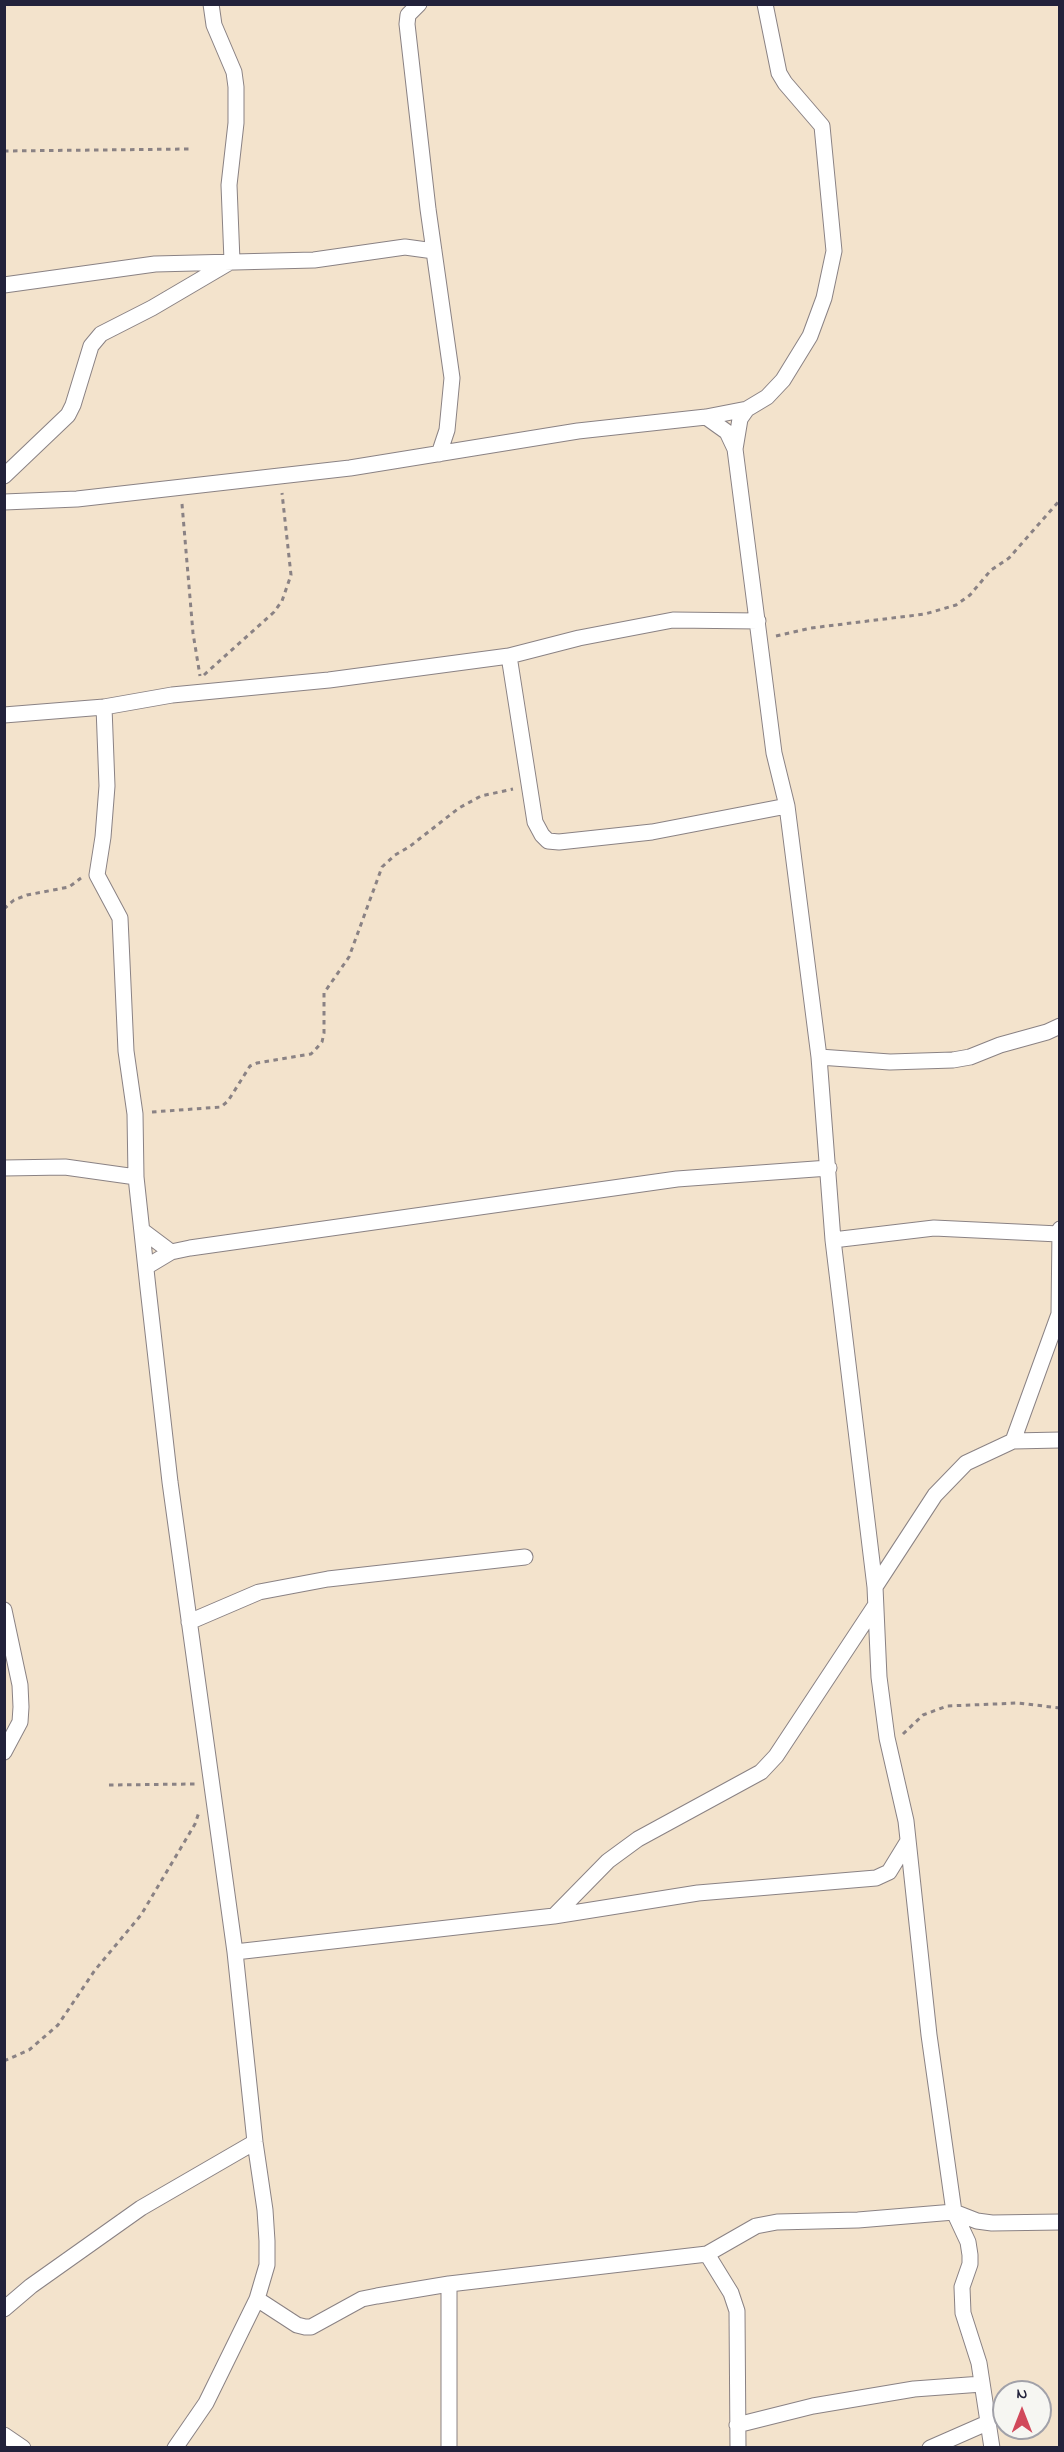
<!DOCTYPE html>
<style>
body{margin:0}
#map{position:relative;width:1064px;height:2452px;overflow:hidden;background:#f3e3cc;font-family:"Indie Flower",sans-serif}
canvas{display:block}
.frame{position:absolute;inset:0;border:6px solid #22223b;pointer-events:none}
.north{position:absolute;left:992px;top:2380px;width:60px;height:60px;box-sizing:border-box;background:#f6f6f2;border:2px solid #a1a1a9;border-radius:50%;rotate:0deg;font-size:16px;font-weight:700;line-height:24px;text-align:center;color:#22223b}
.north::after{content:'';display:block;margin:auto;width:21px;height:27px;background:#d1495b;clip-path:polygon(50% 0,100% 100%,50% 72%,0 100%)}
</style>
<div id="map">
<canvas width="1064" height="2452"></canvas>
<div class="frame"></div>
<div class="north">N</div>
</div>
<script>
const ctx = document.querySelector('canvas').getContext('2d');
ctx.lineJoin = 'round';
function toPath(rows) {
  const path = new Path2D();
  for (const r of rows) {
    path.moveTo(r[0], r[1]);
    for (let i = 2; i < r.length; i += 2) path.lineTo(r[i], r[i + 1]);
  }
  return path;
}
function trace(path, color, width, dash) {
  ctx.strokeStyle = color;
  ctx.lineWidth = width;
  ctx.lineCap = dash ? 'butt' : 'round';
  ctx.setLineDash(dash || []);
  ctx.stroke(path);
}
const street = toPath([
 [419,4,408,15,407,24,428,209,452,378,447,430,439,454],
 [765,4,779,73,785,83,822,126,834,251,824,298,810,336,783,380,767,397,747,409,740,419,735,449,774,753,787,806,819,1057,833,1240,875,1587,879,1677,887,1738,906,1821,929,2035,954,2212,968,2242,970,2255,970,2264,962,2287,963,2313,979,2363,992,2448],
 [4,285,155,264,314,260,405,247,434,251],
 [706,417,727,432,735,449],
 [4,476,68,415,73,405,91,346,101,334,152,308,232,261,229,185,236,123,236,87,234,72,214,25,211,4],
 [4,502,77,499,350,468,578,431,706,417,747,409],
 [509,656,535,822,542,835,548,841,559,842,652,832,787,806],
 [104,707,107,786,103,837,97,875,120,918,126,1051,135,1114,136,1177,148,1288,170,1482,235,1952,255,2142,265,2210,267,2241,267,2265,257,2299,206,2403,175,2448],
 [4,715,104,707,172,695,329,680,509,656,579,638,673,620,758,621],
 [819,1057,890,1062,953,1060,970,1057,1000,1045,1047,1032,1060,1026],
 [4,1168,65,1167,136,1177],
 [143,1231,171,1252],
 [833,1240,934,1228,1059,1234],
 [146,1267,171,1252,190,1248,677,1179,829,1168],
 [1013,1441,1059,1314,1060,1229],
 [875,1587,935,1495,966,1463,1013,1441,1060,1440],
 [4,1610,20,1685,21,1707,20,1722,4,1752],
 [189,1622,259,1592,328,1579,525,1557],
 [554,1916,608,1861,638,1839,761,1772,776,1756,875,1606],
 [235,1952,554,1916,698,1893,876,1878,889,1872,908,1841],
 [707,2254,731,2293,737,2311,738,2448],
 [257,2299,297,2325,305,2327,311,2327,362,2299,377,2296,449,2284,707,2254,756,2226,777,2222,858,2220,954,2212,977,2221,992,2223,1060,2222],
 [4,2309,31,2286,141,2208,255,2142],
 [737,2425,813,2406,914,2389,982,2384],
 [4,2435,23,2448],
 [449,2448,449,2284],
 [930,2448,987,2423]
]);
trace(street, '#8a8284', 17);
trace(toPath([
 [4,151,191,149],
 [182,504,193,633,200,676],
 [776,636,811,628,925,614,956,605,970,595,991,570,1009,558,1060,500],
 [204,675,274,612,282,601,291,575,282,493],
 [4,909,14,900,27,895,69,887,81,878],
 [152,1112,221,1107,228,1101,250,1066,257,1063,311,1054,315,1050,322,1042,324,1033,324,993,349,957,382,867,395,855,409,847,459,808,481,796,513,789],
 [903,1734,923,1715,947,1706,1018,1703,1060,1708],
 [109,1785,195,1784],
 [4,2061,29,2050,58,2025,95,1970,141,1915,195,1824,199,1812]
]), '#8a8284', 3, [4.5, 4.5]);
trace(street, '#fff', 15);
</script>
